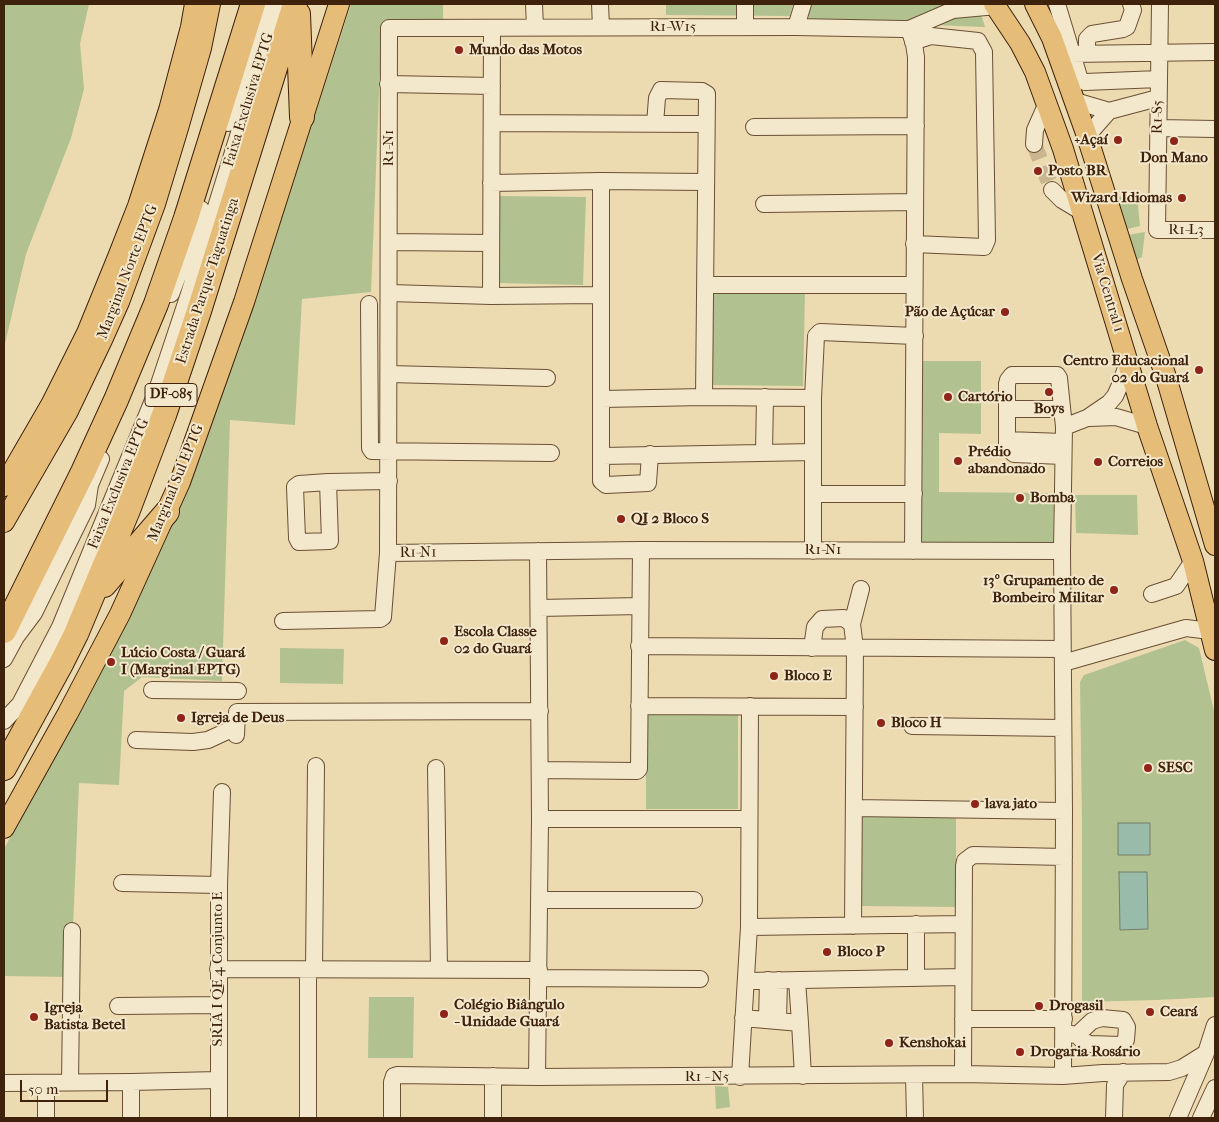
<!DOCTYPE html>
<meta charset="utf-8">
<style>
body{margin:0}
#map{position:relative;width:1219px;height:1122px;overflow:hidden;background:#ecdab0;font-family:"IM FELL French Canon",serif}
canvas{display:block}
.frame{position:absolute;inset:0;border:5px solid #3e220c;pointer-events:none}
.scale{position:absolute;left:20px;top:1080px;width:88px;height:22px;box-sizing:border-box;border:2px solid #3e220c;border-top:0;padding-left:6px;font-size:15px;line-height:18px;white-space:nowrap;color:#3e220c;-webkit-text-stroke:4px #f3e7cc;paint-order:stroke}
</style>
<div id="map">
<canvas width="1219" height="1122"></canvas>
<div class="frame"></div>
<div class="scale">50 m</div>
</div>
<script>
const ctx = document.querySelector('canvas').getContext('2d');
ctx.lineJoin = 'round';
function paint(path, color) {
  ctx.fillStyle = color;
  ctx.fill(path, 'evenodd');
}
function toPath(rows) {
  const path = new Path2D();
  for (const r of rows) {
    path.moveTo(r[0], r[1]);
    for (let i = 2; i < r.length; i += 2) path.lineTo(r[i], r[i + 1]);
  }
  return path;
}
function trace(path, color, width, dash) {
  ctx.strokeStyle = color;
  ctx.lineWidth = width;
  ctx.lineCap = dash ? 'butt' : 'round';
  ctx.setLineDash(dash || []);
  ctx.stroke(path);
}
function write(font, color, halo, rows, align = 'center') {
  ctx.font = font + ' "IM FELL French Canon",serif';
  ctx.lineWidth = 4;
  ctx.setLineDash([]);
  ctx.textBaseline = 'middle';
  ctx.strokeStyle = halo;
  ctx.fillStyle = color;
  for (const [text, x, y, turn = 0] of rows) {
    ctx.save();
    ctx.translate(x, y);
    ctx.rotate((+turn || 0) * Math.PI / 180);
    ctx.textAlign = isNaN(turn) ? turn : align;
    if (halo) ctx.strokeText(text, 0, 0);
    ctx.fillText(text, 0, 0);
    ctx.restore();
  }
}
paint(toPath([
 [4,4,89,4,80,44,84,89,71,138,26,254,4,348],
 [351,4,443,4,443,20,382,22,371,292,302,299,295,425,230,420,222,681,142,677,124,691,119,785,79,783,71,977,4,976,4,849,92,683,167,533,239,350],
 [666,4,793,4,790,16,666,15],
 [808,4,966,4,981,14,985,27,810,20,806,11],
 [500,196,586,197,583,285,497,283],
 [1137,196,1140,226,1127,229,1115,197],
 [1145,232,1142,257,1136,260,1128,235],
 [710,292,805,293,803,386,709,385],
 [919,361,981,361,981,434,939,433,939,492,1054,493,1053,547,917,546],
 [1075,495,1137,495,1138,535,1076,533],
 [1185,640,1199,648,1215,715,1215,997,1157,1000,1082,1002,1082,822,1080,682,1084,675],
 [280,648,344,649,343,684,280,683],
 [738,713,738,809,646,809,646,714],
 [860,815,956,815,956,907,860,906],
 [369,997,414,997,413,1058,368,1058],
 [715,1086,728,1087,730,1107,716,1109]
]), '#b2c190');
const water = toPath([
 [1118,823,1150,823,1150,855,1118,855,1118,823],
 [1119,872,1147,872,1148,929,1120,930,1119,872]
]);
paint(water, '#99bba9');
trace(water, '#757e6a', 1);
trace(toPath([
 [1034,144,1052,190]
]), '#c9b58f', 16, [16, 8]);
const minor = toPath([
 [534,4,535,27],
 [600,4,601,27],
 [745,4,745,27],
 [1057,4,1080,80,1085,82,1159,79],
 [1160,4,1157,230,1215,230],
 [997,6,953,10,909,29,903,29,796,27,389,28,388,553,641,550,1062,551],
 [796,27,803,4],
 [909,29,914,44,916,57,913,551],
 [913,42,931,36,978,41,984,52,987,240,984,247,914,244],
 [1087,53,1087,39,1092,34,1123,29,1127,27,1133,10,1131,4],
 [1071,54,1215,52],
 [388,84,492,86],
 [1075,101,1109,111,1158,98],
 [228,123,266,4],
 [492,123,706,124],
 [655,124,657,98,661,90,702,91,707,94,704,397],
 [754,127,916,126],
 [1158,128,1215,129],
 [1087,136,1109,111],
 [1034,144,1035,130,1047,103],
 [601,181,601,481,606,485,648,483,650,454],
 [491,183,601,181,706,182],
 [1052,190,1062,200,1082,212],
 [764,204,915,202],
 [389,242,491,243],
 [706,285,914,285],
 [390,293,491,296,600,295],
 [171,294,187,252,201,209],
 [491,296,492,29],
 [369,304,370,448,372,451,551,453],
 [389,374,547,378],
 [602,399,704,397,813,398],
 [1007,409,1062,409],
 [1089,418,1116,417,1147,426],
 [1064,427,1087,418,1109,403,1115,396,1120,385,1128,362],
 [1007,440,1063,442],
 [764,453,765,397],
 [602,456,813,452],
 [1063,456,1014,454,1007,448,1007,384,1008,380,1012,375,1057,375,1059,378,1064,427,1062,551,1064,811,1063,1076,1103,1073,1169,1072,1182,1068,1206,1053],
 [328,482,330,541,299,542,297,538,295,487,299,484,328,482],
 [328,482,389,481],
 [813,494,914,494],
 [813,551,813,398,816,336,820,332,915,336],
 [1152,594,1176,586,1193,561],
 [539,608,640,606],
 [283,621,380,619,383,617,388,553],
 [852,624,861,589],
 [639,646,1062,649],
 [812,648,815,627,822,619,844,618,852,624,855,648,853,926],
 [4,659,16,637,34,613,87,505,90,485,101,459],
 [1063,663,1186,628,1210,631],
 [152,690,238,691],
 [639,706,855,707],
 [4,721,20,704,60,627,156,393,189,294,279,4],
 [912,726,1063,728],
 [236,735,237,712,540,711],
 [136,740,193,742,208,740,236,727],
 [436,768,439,969],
 [540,770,637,771,639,769,641,550],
 [854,808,1064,811],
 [540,819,749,819],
 [122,883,219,885,219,1118],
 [219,885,222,792],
 [539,900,694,900],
 [749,927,963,924],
 [218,969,539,970],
 [314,969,316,766],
 [916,977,916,924],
 [539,978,700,979],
 [747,981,962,977],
 [118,1006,218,1005],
 [743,1018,800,1023,797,980],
 [963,1019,1064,1019],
 [767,1020,768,980],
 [778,1021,779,980],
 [800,1023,803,1076],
 [1064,1033,1077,1035,1092,1021,1102,1018,1123,1020,1127,1027,1126,1040,1121,1045,1090,1044,1083,1041,1077,1035],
 [963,1074,964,866,965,861,973,855,1064,857],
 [914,1075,915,1118],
 [493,1076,493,1118],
 [537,1077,540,819,538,551],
 [740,1077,749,927,750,706],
 [70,1082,72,931],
 [4,1083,131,1082,218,1080],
 [46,1118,46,1083],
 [131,1118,131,1082],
 [308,1118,308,969],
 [392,1118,392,1082,394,1076,397,1075,537,1077,963,1074,1063,1076],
 [1114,1118,1115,1085,1123,1072],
 [1178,1118,1206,1053,1215,1025],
 [1201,1118,1215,1088]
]);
const major = toPath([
 [994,4,1020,43,1035,72,1063,149,1147,426,1193,561,1215,650],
 [1035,4,1052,38,1087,136,1132,279,1166,377,1215,545],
 [4,486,52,403,87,333,118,257,138,206,169,110,191,27,195,4],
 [4,522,68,411,102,340,119,302,155,204,178,128,201,48,210,4],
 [4,828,68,713,120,614,180,482,244,302,339,4]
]);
const highway = toPath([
 [298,14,302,117],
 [104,585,167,512],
 [4,631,83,472,116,400,156,304,186,218,253,4],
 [4,768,61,664,76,634,128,510,164,415,199,311,295,4]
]);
trace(minor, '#6a5035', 18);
trace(major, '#3e220c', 22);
trace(highway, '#3e220c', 26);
trace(minor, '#f3e7cc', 16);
trace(major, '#e6bd78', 20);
trace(highway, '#e6bd78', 24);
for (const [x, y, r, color] of [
 [459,50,5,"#8f2418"],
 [1118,140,5,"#8f2418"],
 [1174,141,5,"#8f2418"],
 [1038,171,5,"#8f2418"],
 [1182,198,5,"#8f2418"],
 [1005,312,5,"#8f2418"],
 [1199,370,5,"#8f2418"],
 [1049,392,5,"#8f2418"],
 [948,397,5,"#8f2418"],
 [958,461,5,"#8f2418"],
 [1098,462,5,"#8f2418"],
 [1020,498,5,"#8f2418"],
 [621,519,5,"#8f2418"],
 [1114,590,5,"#8f2418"],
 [444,641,5,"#8f2418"],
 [111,662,5,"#8f2418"],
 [774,676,5,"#8f2418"],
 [181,718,5,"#8f2418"],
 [881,723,5,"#8f2418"],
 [1148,768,5,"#8f2418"],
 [975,804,5,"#8f2418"],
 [827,952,5,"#8f2418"],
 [1039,1006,5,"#8f2418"],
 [1150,1012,5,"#8f2418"],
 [444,1014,5,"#8f2418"],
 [34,1017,5,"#8f2418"],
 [889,1043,5,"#8f2418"],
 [1020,1052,5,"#8f2418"]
]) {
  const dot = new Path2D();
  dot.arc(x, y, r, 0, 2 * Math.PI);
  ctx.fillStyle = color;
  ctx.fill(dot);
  trace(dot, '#f3e7cc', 2);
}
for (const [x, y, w] of [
 [171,395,52]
]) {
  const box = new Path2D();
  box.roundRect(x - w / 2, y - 11.5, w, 23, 4);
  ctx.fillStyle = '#f3e7cc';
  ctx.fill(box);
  trace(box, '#3e220c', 1);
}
write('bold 14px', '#3e220c', null, [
 ["DF-085",171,395]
]);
write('15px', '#3e220c', '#f3e7cc', [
 ["R1-W15",673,27],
 ["Faixa Exclusiva EPTG",249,100,-73],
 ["R1-S5",1158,117,-89],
 ["R1-N1",389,148,-90],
 ["R1-L3",1186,230],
 ["Marginal Norte EPTG",128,272,-69],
 ["Estrada Parque Taguatinga",208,281,-72],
 ["Via Central 1",1107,293,73],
 ["Marginal Sul EPTG",176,483,-68],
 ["Faixa Exclusiva EPTG",119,484,-68],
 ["R1-N1",823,550],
 ["R1-N1",418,553,-1],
 ["SRIA I QE 4 Conjunto E",218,969,-90],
 ["R1 - N5",707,1077]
]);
write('bold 15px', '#3e220c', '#f3e7cc', [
 ["Mundo das Motos",469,50],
 ["+Açaí",1108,140,"right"],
 ["Don Mano",1174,158,"center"],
 ["Posto BR",1048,171],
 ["Wizard Idiomas",1172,198,"right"],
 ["Pão de Açúcar",995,312,"right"],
 ["Centro Educacional",1189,361,"right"],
 ["02 do Guará",1189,378,"right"],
 ["Cartório",958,397],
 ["Boys",1049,409,"center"],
 ["Prédio",968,452],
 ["abandonado",968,469],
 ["Correios",1108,462],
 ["Bomba",1030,498],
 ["QI 2 Bloco S",631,519],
 ["13º Grupamento de",1104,581,"right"],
 ["Bombeiro Militar",1104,598,"right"],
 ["Escola Classe",454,632],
 ["02 do Guará",454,649],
 ["Lúcio Costa / Guará",121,653],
 ["I (Marginal EPTG)",121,670],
 ["Bloco E",784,676],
 ["Igreja de Deus",191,718],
 ["Bloco H",891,723],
 ["SESC",1158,768],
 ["lava jato",985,804],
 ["Bloco P",837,952],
 ["Colégio Biângulo",454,1005],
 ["- Unidade Guará",454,1022],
 ["Drogasil",1049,1006],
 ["Igreja",44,1008],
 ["Batista Betel",44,1025],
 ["Ceará",1160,1012],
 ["Kenshokai",899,1043],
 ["Drogaria Rosário",1030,1052]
], 'left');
</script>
